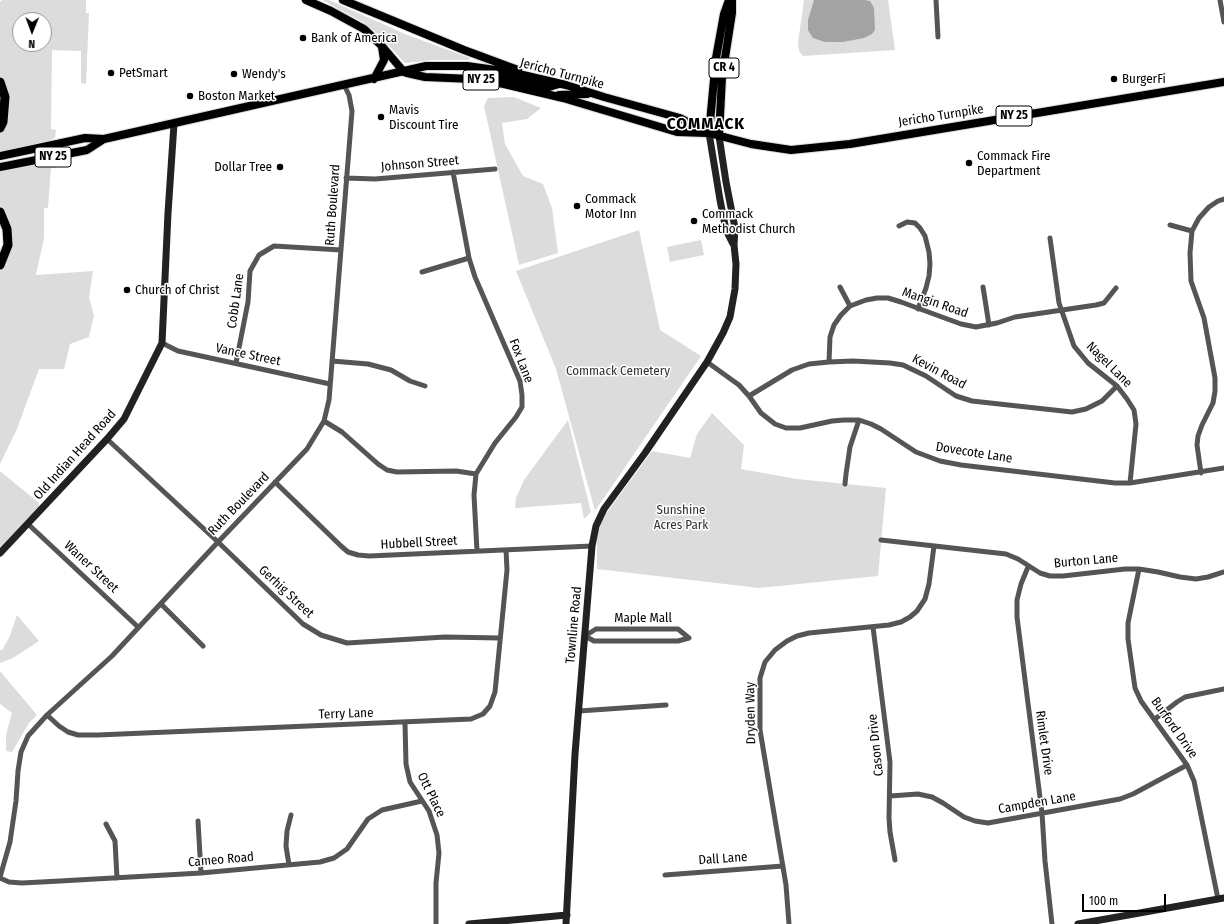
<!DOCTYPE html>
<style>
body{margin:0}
#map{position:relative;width:1224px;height:924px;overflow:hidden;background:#fff;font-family:"Fira Sans Condensed",sans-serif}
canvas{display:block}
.north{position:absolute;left:12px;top:12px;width:40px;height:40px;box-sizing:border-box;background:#fff;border:1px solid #999;border-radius:50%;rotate:181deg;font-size:11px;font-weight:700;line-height:16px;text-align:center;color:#000}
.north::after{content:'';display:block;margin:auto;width:14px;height:18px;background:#000;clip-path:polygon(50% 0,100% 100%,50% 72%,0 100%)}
.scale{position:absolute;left:1082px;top:894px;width:84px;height:18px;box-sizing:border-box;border:2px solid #000;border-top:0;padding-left:5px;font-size:12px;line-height:14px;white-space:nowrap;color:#000;-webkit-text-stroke:3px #fff;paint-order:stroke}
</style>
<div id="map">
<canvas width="1224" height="924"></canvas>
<div class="north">N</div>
<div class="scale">100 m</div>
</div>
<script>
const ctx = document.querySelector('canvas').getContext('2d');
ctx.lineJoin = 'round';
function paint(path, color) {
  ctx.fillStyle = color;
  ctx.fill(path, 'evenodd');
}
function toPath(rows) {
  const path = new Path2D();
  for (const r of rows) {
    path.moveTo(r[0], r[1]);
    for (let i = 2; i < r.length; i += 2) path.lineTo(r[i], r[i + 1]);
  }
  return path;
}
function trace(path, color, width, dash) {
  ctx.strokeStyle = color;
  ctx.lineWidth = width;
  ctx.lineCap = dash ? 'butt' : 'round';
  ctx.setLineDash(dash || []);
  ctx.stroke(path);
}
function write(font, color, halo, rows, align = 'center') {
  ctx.font = font + ' "Fira Sans Condensed",sans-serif';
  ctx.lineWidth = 3;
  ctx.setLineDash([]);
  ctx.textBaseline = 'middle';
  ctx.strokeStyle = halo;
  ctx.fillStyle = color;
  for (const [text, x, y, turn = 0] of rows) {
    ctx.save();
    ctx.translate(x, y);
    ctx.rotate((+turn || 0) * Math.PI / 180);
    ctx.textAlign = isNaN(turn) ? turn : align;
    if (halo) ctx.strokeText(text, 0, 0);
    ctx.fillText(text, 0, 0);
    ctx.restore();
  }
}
paint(toPath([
 [2,0,86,0,86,13,89,13,86,84,81,83,81,51,52,50,51,129,56,130,55,138,52,139,52,142,0,152,0,134,7,119,7,94,0,77,0,2],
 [20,20,44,20,44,44,20,44],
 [322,0,329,0,405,34,470,58,469,60,433,60,405,63,380,36,363,22],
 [804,0,888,0,895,50,803,56,799,51,798,43],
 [514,97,541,108,527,119,502,123,505,144,523,176,543,184,552,208,558,253,519,265,484,106,488,98],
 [51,161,55,167,55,168,51,168,48,208,44,208,44,238,36,275,93,271,89,298,94,315,89,337,70,344,64,369,39,369,17,429,0,464,0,271,3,268,7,219,0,206,0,169],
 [639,230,660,330,701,356,595,511,556,369,516,271],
 [701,240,704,255,670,262,667,247],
 [712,413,744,445,741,469,797,479,886,488,878,576,759,588,597,569,597,539,600,526,605,515,627,485,652,451,690,458,697,434],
 [568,420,591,512,584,519,581,503,515,508,516,498,524,480],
 [0,471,39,503,39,506,0,548],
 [17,615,39,641,13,658,0,663,0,650,2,650,9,638],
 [0,671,37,715,29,723,12,752,6,751,6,735,12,713,0,704]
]), '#dcdcdc');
paint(toPath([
 [814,0,864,0,870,1,874,8,875,30,872,34,864,38,843,42,825,42,813,38,808,30,808,20]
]), '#a3a3a3');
const primary = toPath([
 [306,0,331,11,364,29,381,45,404,72],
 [343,0,464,50,518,70],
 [407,73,425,77,472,79,504,84,563,98,677,132,707,133],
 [482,77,492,76,508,77,549,87,559,84],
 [374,79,384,60,382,47],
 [559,95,587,94],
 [709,133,716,58,724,14,729,0],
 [719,136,722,77,732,13,732,0],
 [0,156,85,138,104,139,426,66,467,66,510,72,566,85,604,97,680,118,709,133,751,144,791,150,850,144,1224,82],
 [0,167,87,150,104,139]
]);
const highway = toPath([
 [0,82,5,97,3,122,0,128],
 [0,212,7,229,8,245,0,265]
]);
trace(primary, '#dbdbdb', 10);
trace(highway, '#dbdbdb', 11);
trace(toPath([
 [936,0,938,37],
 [1220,0,1224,22],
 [453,172,469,258,475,277,520,381,522,395,522,407,516,417,495,443,476,474,474,495,477,551],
 [346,178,375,179,495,169],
 [1170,225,1192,231],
 [899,226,907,222,915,223,920,228,925,236,929,252,930,264,929,276,926,288,918,309],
 [1050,238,1059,303,1074,346,1088,363,1117,386,1127,399,1134,410,1136,424,1130,483],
 [422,272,469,258],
 [840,287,850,306],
 [983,287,989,325],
 [162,343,178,351,330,384],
 [332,361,368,364,391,370,410,381,425,386],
 [707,362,739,385,749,396,761,413,775,424,786,428,800,428,832,421,844,420,859,420,871,424,881,429,916,452,940,461,961,465,1115,483,1130,483,1224,468],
 [829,362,830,337,834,325,841,315,850,306,866,300,877,298,888,298,901,302,961,324,976,327,997,323,1015,317,1096,305,1104,303,1116,288],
 [236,363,248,302,250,271,259,255,274,246,341,250],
 [749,396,792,370,809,364,829,362,853,361,890,363,903,365,926,376,956,396,972,401,1072,412,1086,409,1102,401,1117,386],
 [324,421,342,432,378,464,387,470,397,472,456,471,476,474],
 [107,439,218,542,303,624,321,635,347,643,445,637,500,638],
 [1201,473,1197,445,1198,436,1202,425,1213,403,1215,391,1215,378,1204,318,1191,281,1190,253,1192,231,1199,218,1209,207,1218,201,1224,199],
 [275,482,341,546,348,552,358,555,369,556,592,546],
 [845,484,846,474,850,447,859,420],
 [28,524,138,627],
 [881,540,1006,554,1018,559,1040,573,1050,576,1063,576,1125,569,1139,569,1158,572,1180,577,1196,579,1208,577,1224,572],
 [1028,567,1021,584,1017,600,1017,617,1042,813,1045,861,1052,924],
 [1139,569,1128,623,1128,639,1135,688,1141,701,1187,765,1194,781,1218,899],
 [161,604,203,646],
 [873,627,890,762,889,818,890,832,895,860],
 [596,629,678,629,689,638,678,641,594,641,585,636,596,629],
 [579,711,666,705],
 [47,715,59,726,68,732,78,735,98,735,471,719,483,714,490,706,495,692,507,570,506,550],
 [1155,719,1177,702,1185,697,1224,689],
 [405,723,406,764,410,782,429,811,437,835,439,853,436,883,436,924],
 [890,796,918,794,932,797,943,803,964,817,975,821,988,823,1120,799,1133,794,1187,765],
 [198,821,201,873],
 [106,824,115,841,117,878],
 [289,865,286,846,287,831,291,815],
 [665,875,783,866],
 [0,877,10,842,16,801,18,771,21,752,28,736,47,715,112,656,218,542,307,449,324,421,329,400,352,111,349,95,344,85],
 [0,878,9,882,22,883,60,881,201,873,320,862,334,858,347,849,368,819,382,810,422,801],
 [789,924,786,885,760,730,760,678,765,662,775,650,787,641,797,636,809,633,889,625,901,622,910,617,917,611,925,599,929,584,934,546]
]), '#555', 5);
trace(toPath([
 [709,133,720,200,726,230,733,244],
 [0,553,107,439,124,419,162,343,168,213,174,124],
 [469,924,567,915],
 [566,924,575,754,592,546,596,526,604,509,645,453,707,362,723,333,730,317,735,289,736,264,734,245,735,228,726,182,719,136],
 [1078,924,1224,898]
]), '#222', 7);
trace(primary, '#000', 8);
trace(highway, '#000', 9);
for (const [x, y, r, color] of [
 [303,38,4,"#000"],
 [111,73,4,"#000"],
 [234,74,4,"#000"],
 [1114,79,4,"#000"],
 [190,96,4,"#000"],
 [381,117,4,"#000"],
 [969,163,4,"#000"],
 [280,167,4,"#000"],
 [577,206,4,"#000"],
 [694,221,4,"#000"],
 [127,290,4,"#000"]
]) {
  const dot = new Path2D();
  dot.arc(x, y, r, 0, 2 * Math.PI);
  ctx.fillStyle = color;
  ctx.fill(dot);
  trace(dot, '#fff', 1.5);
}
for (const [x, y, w] of [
 [724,68,30],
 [481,80,36],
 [1014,116,36],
 [53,157,36]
]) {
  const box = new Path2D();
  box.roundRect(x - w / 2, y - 10, w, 20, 3);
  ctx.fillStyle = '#fff';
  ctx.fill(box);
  trace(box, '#000', 1);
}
write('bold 12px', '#000', null, [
 ["CR 4",724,68],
 ["NY 25",481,80],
 ["NY 25",1014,116],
 ["NY 25",53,157]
]);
write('13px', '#000', '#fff', [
 ["Bank of America",311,38],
 ["PetSmart",119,73],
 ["Wendy's",242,74],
 ["BurgerFi",1122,79],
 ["Boston Market",198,96],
 ["Mavis",389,110],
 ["Discount Tire",389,125],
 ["Commack Fire",977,156],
 ["Department",977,171],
 ["Dollar Tree",272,167,"right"],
 ["Commack",585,199],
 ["Motor Inn",585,214],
 ["Commack",702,214],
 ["Methodist Church",702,229],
 ["Church of Christ",135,290]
], 'left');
write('13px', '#000', '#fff', [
 ["Jericho Turnpike",562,74,15],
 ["Jericho Turnpike",941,116,-9],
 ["Johnson Street",420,164,-5],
 ["Ruth Boulevard",333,205,-86],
 ["Cobb Lane",236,301,-82],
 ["Mangin Road",935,303,19],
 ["Vance Street",248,355,12],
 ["Fox Lane",521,361,69],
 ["Nagel Lane",1109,365,45],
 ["Kevin Road",939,372,28],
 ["Dovecote Lane",974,453,9],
 ["Old Indian Head Road",75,455,-48],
 ["Ruth Boulevard",239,504,-46],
 ["Hubbell Street",419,543,-3],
 ["Burton Lane",1086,561,-5],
 ["Waner Street",91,567,43],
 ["Gerhig Street",286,592,43],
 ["Maple Mall",643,618],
 ["Townline Road",574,625,-85],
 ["Dryden Way",751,713,-91],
 ["Terry Lane",346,714,-2],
 ["Burford Drive",1174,728,55],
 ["Rimlet Drive",1044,743,82],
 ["Cason Drive",876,745,-96],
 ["Ott Place",431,795,64],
 ["Campden Lane",1037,803,-10],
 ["Dall Lane",723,859,-4],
 ["Cameo Road",221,860,-5]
]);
write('13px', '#333', '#fff', [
 ["Commack Cemetery",618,371],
 ["Sunshine",681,510],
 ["Acres Park",681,525]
]);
ctx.letterSpacing = '1px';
write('bold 17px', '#000', '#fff', [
 ["COMMACK",706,124]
]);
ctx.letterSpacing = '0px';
</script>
